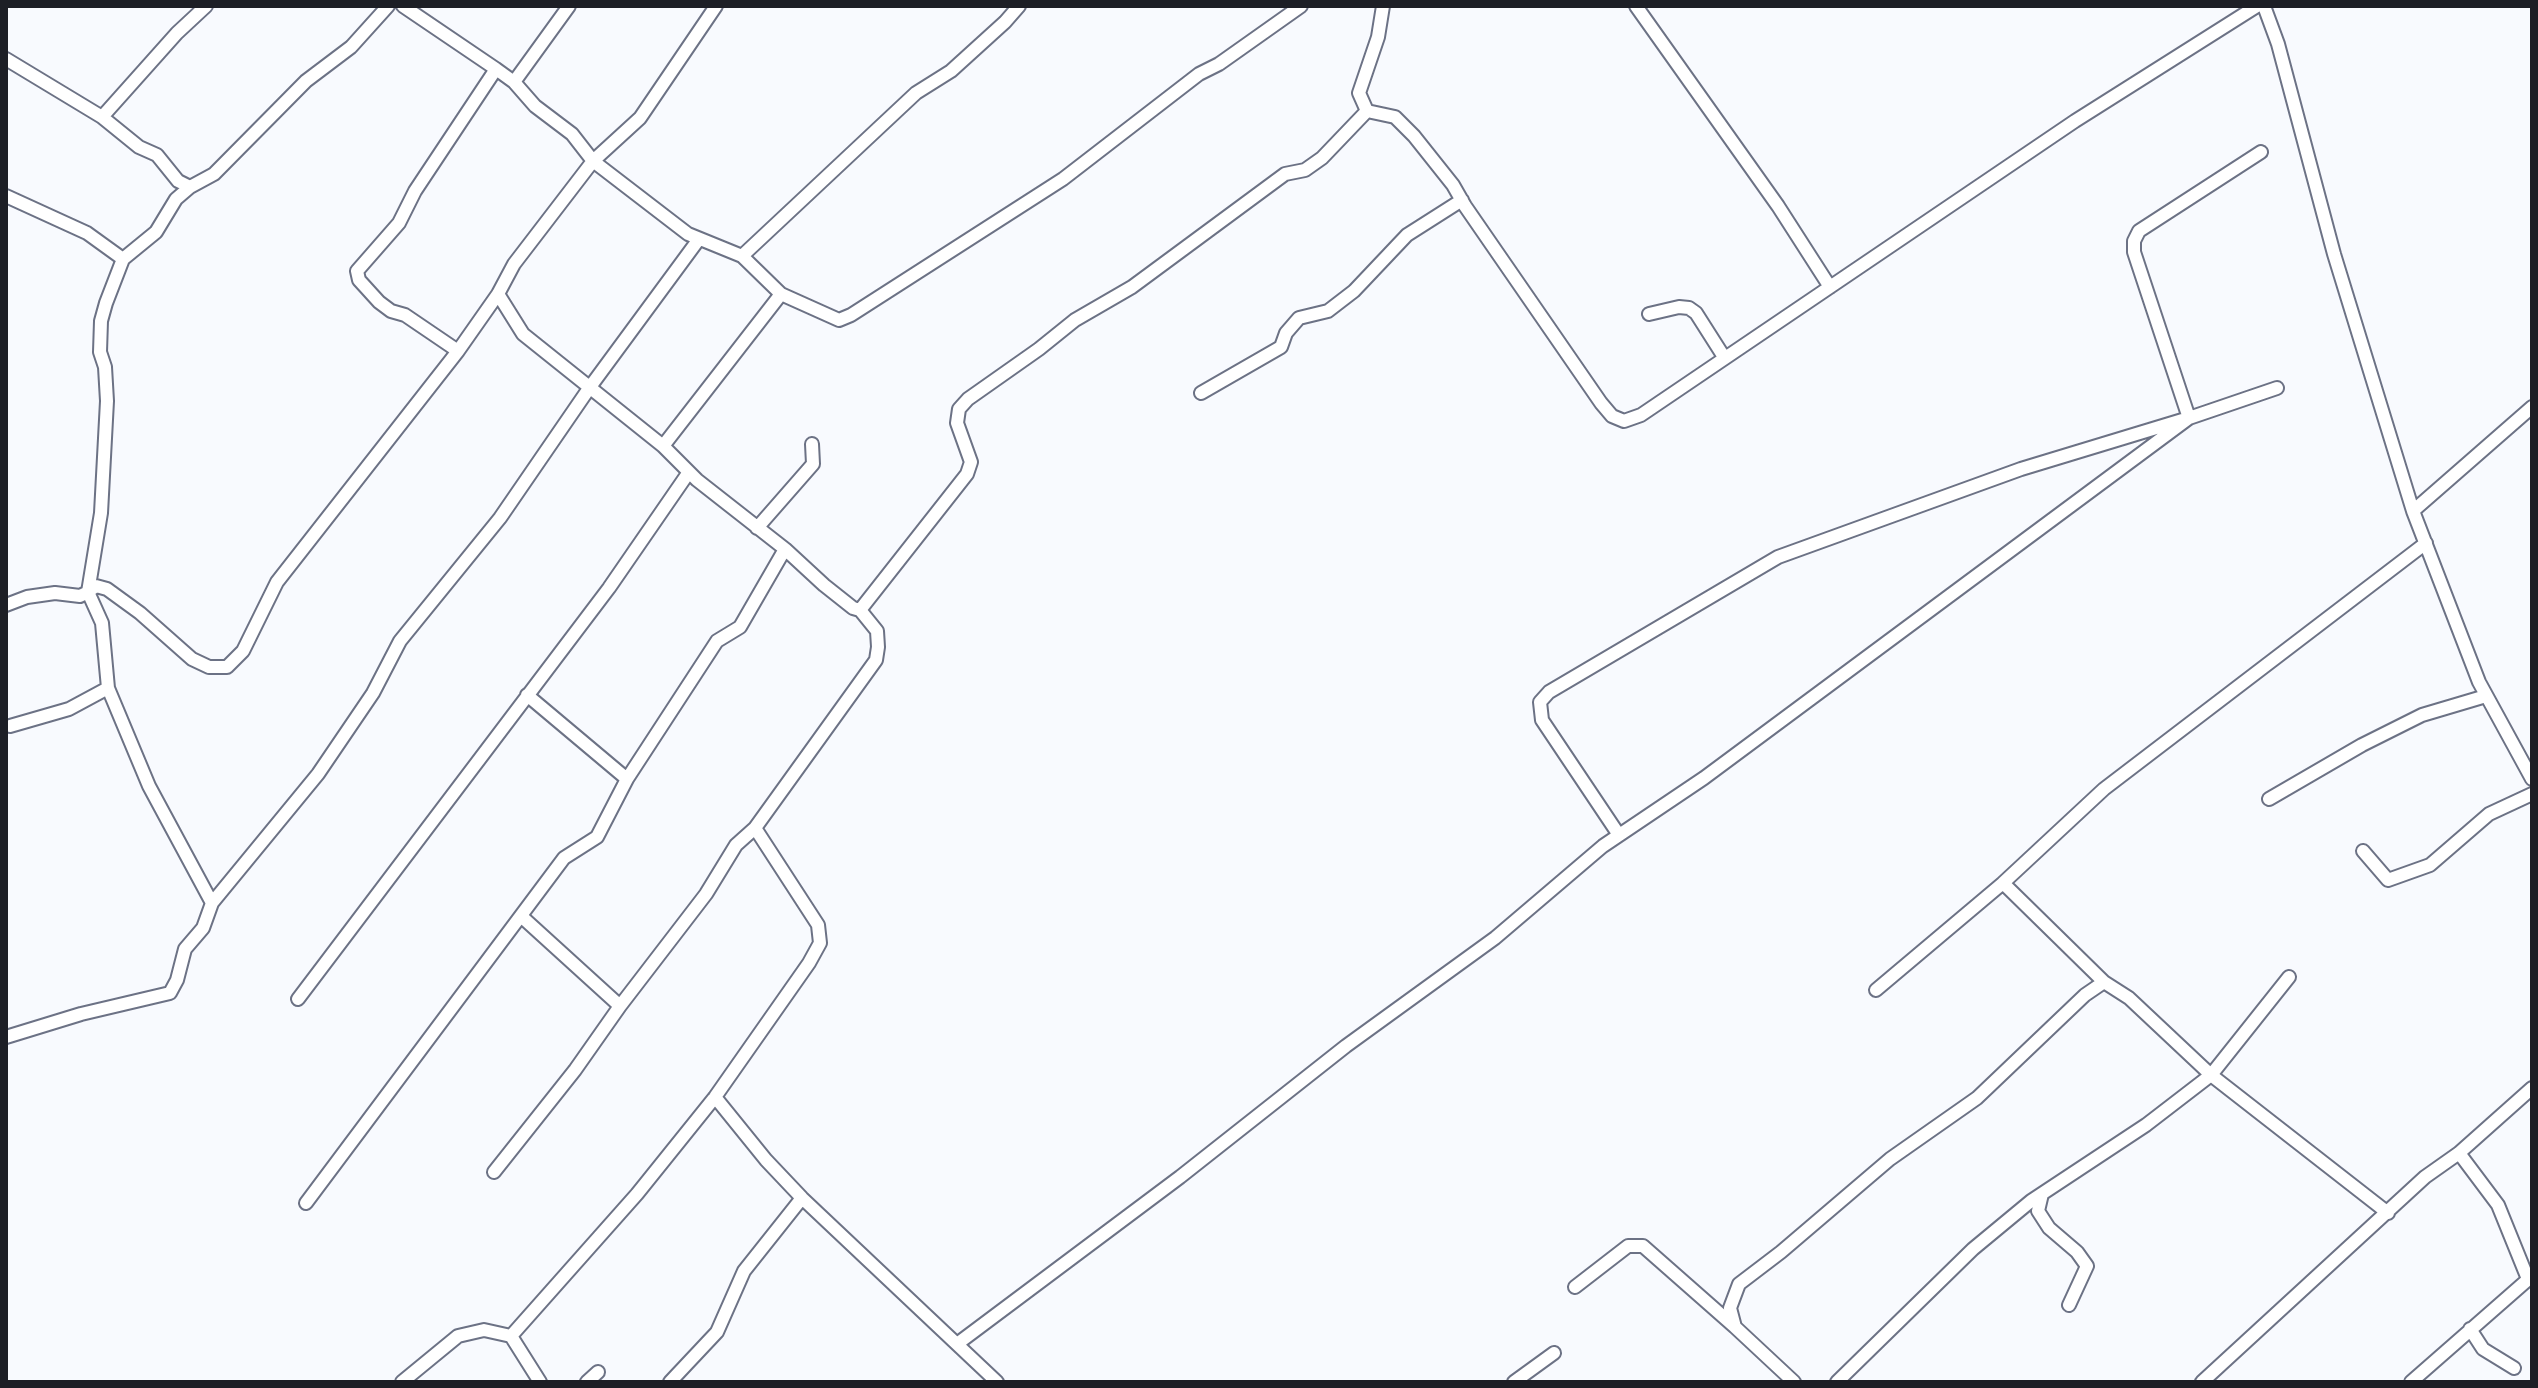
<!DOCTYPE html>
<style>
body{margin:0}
#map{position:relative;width:2538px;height:1388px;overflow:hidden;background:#f8fafe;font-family:"DejaVu Sans",sans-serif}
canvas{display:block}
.frame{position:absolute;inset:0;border:8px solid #1d1f26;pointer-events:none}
</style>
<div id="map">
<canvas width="2538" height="1388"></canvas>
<div class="frame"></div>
</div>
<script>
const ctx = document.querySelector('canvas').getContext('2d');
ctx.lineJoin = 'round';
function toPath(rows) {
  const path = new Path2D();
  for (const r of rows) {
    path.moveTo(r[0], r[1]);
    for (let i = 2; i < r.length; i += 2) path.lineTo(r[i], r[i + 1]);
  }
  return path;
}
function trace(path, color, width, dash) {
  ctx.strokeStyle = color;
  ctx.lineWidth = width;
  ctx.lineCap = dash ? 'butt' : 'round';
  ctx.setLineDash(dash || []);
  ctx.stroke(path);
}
const street = toPath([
 [403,6,496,69],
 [1636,6,1778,206,1830,287],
 [2264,6,2278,44,2334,254,2413,511,2479,682,2532,779],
 [6,59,102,117,139,147,157,155,178,181,190,187,176,199,156,232,123,259,106,303,101,321,100,352,105,367,107,401,101,513,88,592,96,586,107,589,140,613,192,659,209,667,227,667,243,651,277,582,458,351,498,294,514,264,593,161,640,118,716,6],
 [514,82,569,6],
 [1367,111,1359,93,1378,37,1383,6],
 [102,117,177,33,206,6],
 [190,187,214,174,306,81,351,47,388,6],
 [6,196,87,233,123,259],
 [742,256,916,93,951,71,1005,22,1019,6],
 [781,294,839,320,851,315,1063,179,1199,74,1219,64,1301,6],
 [1649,314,1679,307,1689,308,1696,313,1724,357],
 [458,351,405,315,391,311,379,302,359,280,357,271,399,223,415,191,496,69,514,82,535,106,572,134,593,161,688,234,742,256,781,294,663,446],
 [1201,393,1281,347,1286,333,1299,318,1328,311,1354,291,1407,235,1462,200],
 [2413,511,2532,407],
 [757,528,813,464,812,444],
 [6,605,27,597,55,593,80,596,88,592,102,623,108,688,149,786,212,903],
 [860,610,967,474,971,462,957,423,959,409,968,399,1039,349,1075,320,1132,287,1285,174,1305,170,1322,158,1367,111,1395,117,1414,136,1453,185,1465,206,1601,403,1612,416,1624,421,1641,415,2075,121,2257,6],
 [527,695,627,779],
 [10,726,69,709,108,688],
 [2269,799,2362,745,2422,715,2486,696],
 [1619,835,1542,720,1540,702,1549,692,1778,557,2021,469,2189,418,2277,388],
 [2363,851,2388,880,2430,865,2489,814,2532,794],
 [2003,883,2104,789,2426,543],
 [521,916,620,1006],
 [1876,990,2003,883,2104,982],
 [298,999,609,588,689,472],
 [6,1037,81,1014,170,993,177,980,185,949,203,928,212,903,318,774,373,693,400,641,500,518,590,387,699,239],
 [715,1097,766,1160,802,1198,997,1382],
 [2459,1153,2498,1205,2528,1279],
 [494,1172,575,1070,620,1006,706,894,736,845,755,828,876,660,878,647,877,631,860,610,853,608,824,585,785,549,697,480,663,446,523,334,498,294],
 [2042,1194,2038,1211,2049,1228,2077,1252,2087,1266,2069,1305],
 [306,1203,564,858,597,837,627,779,717,641,740,627,785,549],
 [1575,1287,1628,1246,1643,1246,1735,1327],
 [2470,1329,2483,1349,2514,1368],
 [511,1336,637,1194,715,1097,809,963,820,943,818,925,755,828],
 [957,1344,1180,1177,1346,1046,1495,938,1603,846,1704,778,2189,418,2134,252,2134,241,2139,231,2261,152],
 [402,1382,458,1336,484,1330,511,1336,540,1382],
 [587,1382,598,1372],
 [670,1382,717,1332,744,1271,802,1198],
 [1514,1382,1554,1353],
 [1794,1382,1735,1327,1730,1308,1739,1284,1781,1252,1890,1159,1977,1098,2085,995,2104,982,2129,998,2211,1075,2388,1213],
 [1837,1382,1973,1249,2031,1201,2146,1125,2211,1075,2289,977],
 [2202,1382,2425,1177,2459,1153,2532,1088],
 [2411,1382,2532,1276]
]);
trace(street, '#6c7285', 16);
trace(street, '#fff', 12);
</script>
